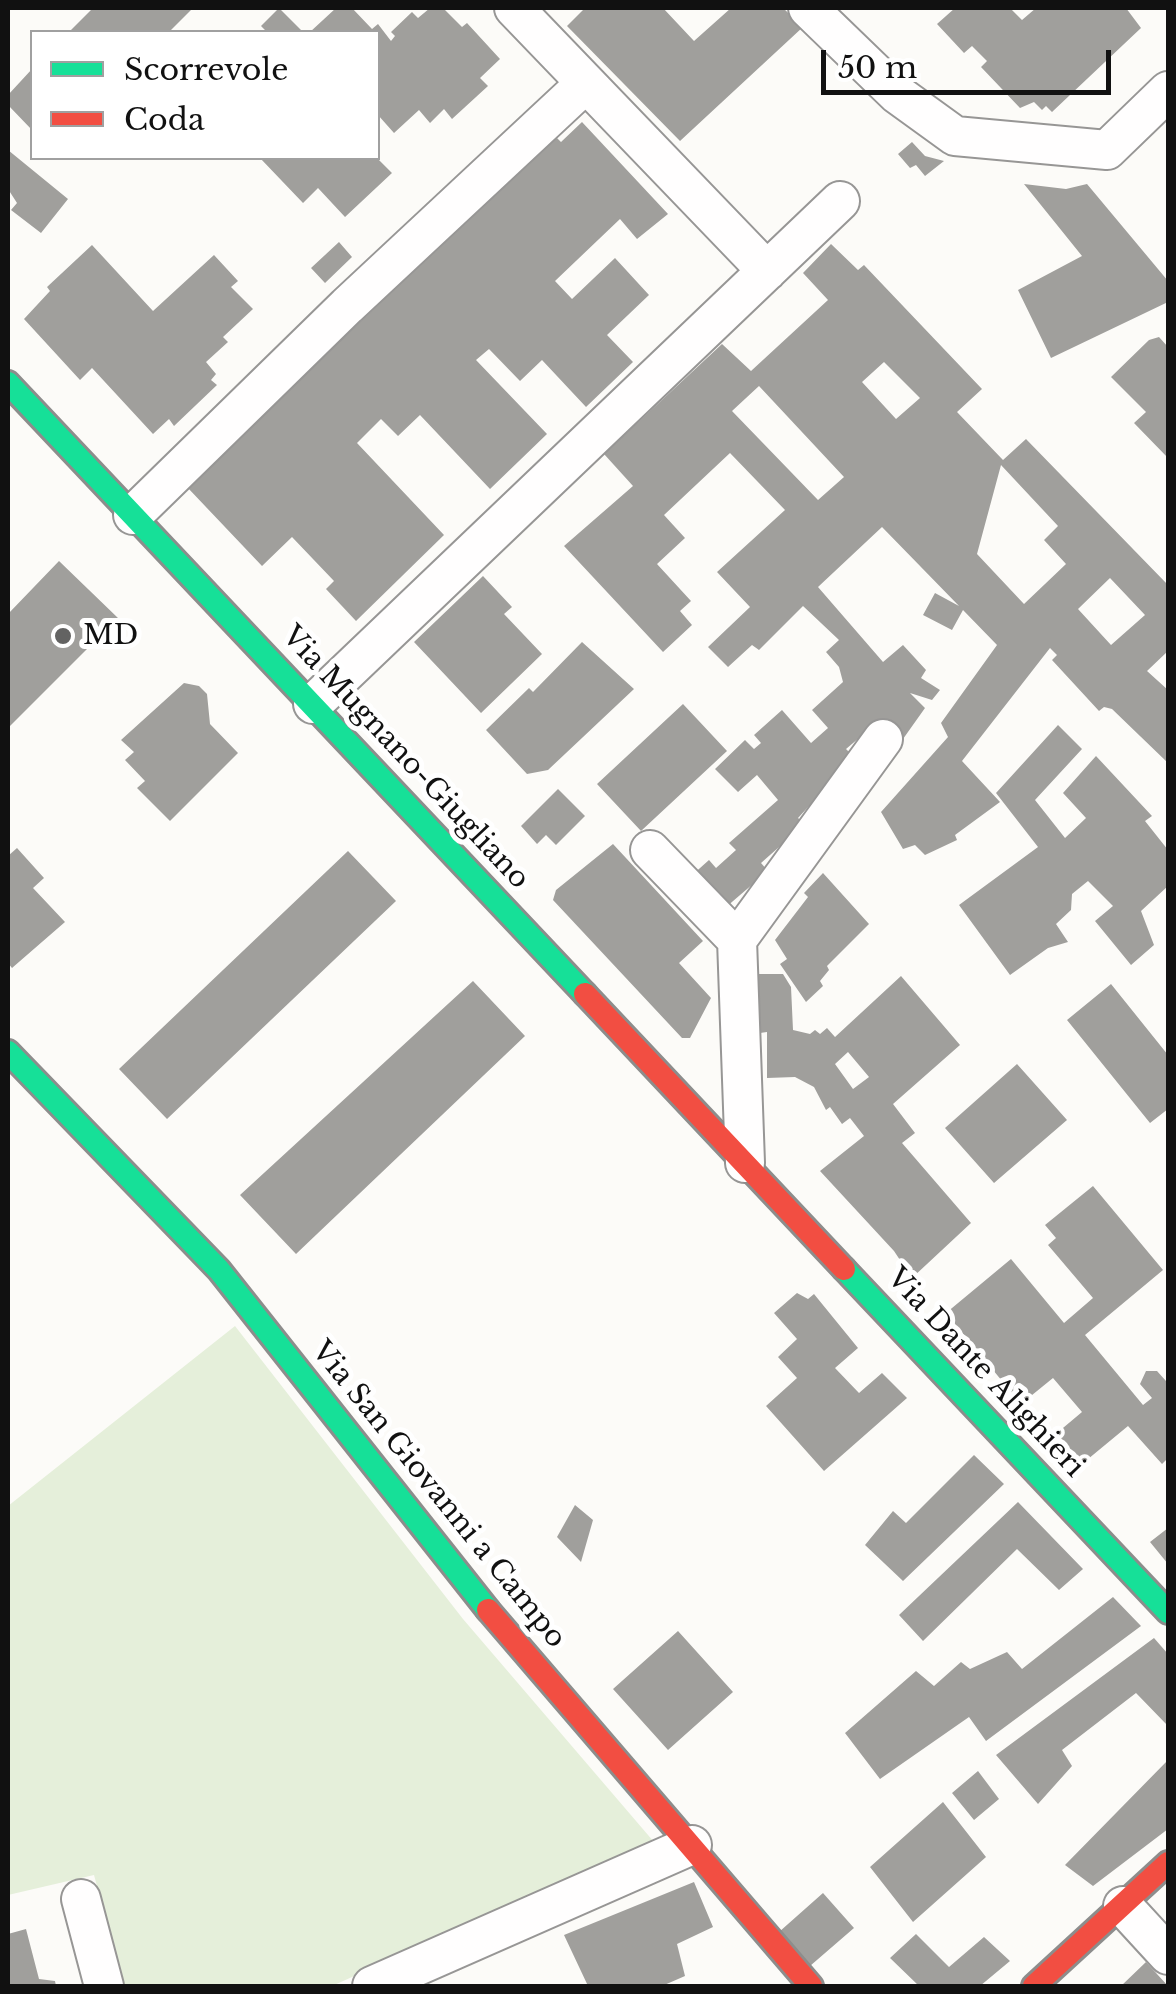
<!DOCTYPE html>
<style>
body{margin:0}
#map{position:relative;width:1176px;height:1994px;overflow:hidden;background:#fcfbf8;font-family:"Libre Baskerville",serif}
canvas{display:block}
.frame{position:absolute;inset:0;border:10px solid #111;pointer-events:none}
.legend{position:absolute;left:30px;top:30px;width:350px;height:130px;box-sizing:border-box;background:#fff;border:2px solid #a0a0a0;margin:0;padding:12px 18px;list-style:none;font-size:30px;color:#111}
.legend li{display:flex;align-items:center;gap:20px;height:50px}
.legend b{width:50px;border:2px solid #a0a0a0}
.scale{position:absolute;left:821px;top:50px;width:290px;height:45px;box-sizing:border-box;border:5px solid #111;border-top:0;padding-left:12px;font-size:30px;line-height:35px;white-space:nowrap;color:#111;-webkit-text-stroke:8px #fff;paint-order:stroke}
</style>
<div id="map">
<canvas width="1176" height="1994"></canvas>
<div class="frame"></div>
<ul class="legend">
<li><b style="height:12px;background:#16e098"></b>Scorrevole</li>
<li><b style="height:12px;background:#f24e42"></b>Coda</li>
</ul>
<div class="scale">50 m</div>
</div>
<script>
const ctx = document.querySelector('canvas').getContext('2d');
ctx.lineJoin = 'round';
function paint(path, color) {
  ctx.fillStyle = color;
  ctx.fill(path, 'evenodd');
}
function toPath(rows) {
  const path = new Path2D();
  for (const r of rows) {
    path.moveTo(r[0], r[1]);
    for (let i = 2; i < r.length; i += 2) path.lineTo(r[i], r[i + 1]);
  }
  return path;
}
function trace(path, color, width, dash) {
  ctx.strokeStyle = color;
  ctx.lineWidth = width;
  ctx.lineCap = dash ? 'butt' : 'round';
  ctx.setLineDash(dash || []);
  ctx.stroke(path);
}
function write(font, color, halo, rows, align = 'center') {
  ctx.font = font + ' "Libre Baskerville",serif';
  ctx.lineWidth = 10;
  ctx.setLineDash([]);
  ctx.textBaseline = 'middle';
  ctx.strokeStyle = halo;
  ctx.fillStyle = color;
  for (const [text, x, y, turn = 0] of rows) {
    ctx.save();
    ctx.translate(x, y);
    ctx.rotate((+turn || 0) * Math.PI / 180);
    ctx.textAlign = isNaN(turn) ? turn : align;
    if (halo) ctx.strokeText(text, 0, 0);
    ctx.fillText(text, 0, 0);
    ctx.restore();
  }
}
paint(toPath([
 [235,1326,463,1619,654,1842,332,1986,124,1986,94,1875,8,1895,8,1506]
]), '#e5efda');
paint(toPath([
 [93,8,193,8,169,32,69,32],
 [279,8,303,32,267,32,261,26],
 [336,8,352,8,372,29,378,24,391,41,395,36,391,32,412,12,418,18,430,8,443,8,462,27,467,23,500,59,480,78,488,86,452,119,444,109,430,123,419,110,394,133,378,115,378,32,310,32],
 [585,8,663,8,694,41,731,8,783,8,803,27,680,141,567,26],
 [955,8,1010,8,1022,20,1036,8,1126,8,1141,28,1052,112,1046,106,1042,110,1034,102,1020,108,981,67,987,61,972,46,964,53,937,24],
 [32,69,32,130,8,105,8,95],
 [582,122,668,214,637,239,620,219,555,281,572,299,615,258,649,295,607,335,633,362,586,407,542,360,520,381,489,349,476,360,547,434,490,489,420,415,398,436,381,419,357,443,444,535,356,621,326,589,334,581,292,537,262,566,187,487,555,136,561,142],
 [912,142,925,156,944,161,925,176,916,165,910,168,898,154],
 [8,150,68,199,41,233,11,210,17,203,8,189],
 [260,158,377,158,392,173,345,217,318,188,303,203],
 [1024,184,1066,189,1087,184,1168,281,1168,302,1051,358,1018,290,1082,256],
 [339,242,352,257,325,283,311,268],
 [831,244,858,270,864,265,982,389,957,412,1003,460,1026,439,1168,585,1168,651,1147,671,1168,690,1168,763,1112,709,1104,707,1099,711,1052,660,1057,655,1050,648,962,761,1000,802,955,835,957,840,925,855,915,845,903,849,881,812,948,737,941,723,997,645,963,610,952,630,923,615,935,593,959,606,882,527,818,587,883,662,903,645,926,670,921,678,940,690,932,700,910,693,925,708,903,739,879,721,846,749,854,757,798,818,805,824,761,863,768,871,711,920,681,885,709,860,716,868,736,850,729,843,778,800,757,775,738,792,715,769,745,740,754,749,761,743,754,735,782,710,811,743,828,728,812,710,843,682,839,667,826,652,839,640,803,606,759,650,752,645,728,667,708,647,750,607,717,572,785,510,730,453,664,515,685,538,657,564,691,601,680,611,692,625,663,652,564,546,633,486,604,454,722,344,751,371,828,300,803,273],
 [884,362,920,398,896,419,862,382],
 [759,386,844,477,818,500,732,411],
 [1001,465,1058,526,1044,540,1066,564,1024,604,977,554],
 [1110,578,1145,615,1111,645,1078,609],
 [92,245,153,311,214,255,238,281,231,287,253,309,223,337,228,342,206,362,216,374,211,380,217,385,174,426,169,419,153,434,92,368,80,380,24,319,50,291,47,287],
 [1159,337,1168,347,1168,458,1134,423,1146,412,1111,377,1149,340],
 [59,561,118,618,8,728,8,614],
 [483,576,512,607,504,614,542,654,481,713,414,642],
 [582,642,634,689,548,770,527,774,486,730,529,688,533,692],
 [184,683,199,686,207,694,210,724,238,753,170,821,137,788,145,781,125,760,134,752,121,740],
 [683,704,727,751,641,831,597,784],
 [1058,725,1082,749,1035,800,1065,838,1086,818,1063,793,1096,756,1152,816,1145,821,1168,850,1168,886,1141,911,1154,945,1131,965,1095,921,1113,906,1088,881,1072,894,1071,910,1056,924,1068,942,1048,948,1010,975,959,905,1038,847,996,793],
 [558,789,585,816,556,845,546,835,537,844,521,826],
 [613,844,703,941,679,963,711,998,690,1038,682,1038,553,900,556,890],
 [17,848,44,878,33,888,65,922,12,968,8,963,8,856],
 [348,851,396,901,167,1119,119,1069],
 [823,873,869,924,827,966,829,970,820,981,823,986,806,1002,780,964,787,959,775,940,808,897,804,893],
 [756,974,783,974,791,987,793,1030,810,1034,815,1030,820,1034,827,1028,835,1037,901,976,960,1045,893,1104,915,1133,902,1143,971,1223,912,1278,894,1251,820,1171,864,1136,850,1118,842,1124,830,1107,826,1110,814,1087,795,1077,767,1078,767,1032,760,1033],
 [848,1052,869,1077,853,1089,835,1064],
 [473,981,525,1036,296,1254,240,1195],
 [1111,984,1168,1055,1168,1109,1150,1123,1067,1020],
 [1017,1064,1067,1120,994,1183,945,1128],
 [1093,1186,1163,1270,1085,1335,1143,1405,1152,1398,1140,1384,1146,1371,1157,1371,1166,1381,1168,1379,1168,1458,1162,1464,1128,1426,1082,1464,1057,1433,1082,1412,1053,1378,1021,1404,946,1313,1011,1259,1064,1323,1093,1298,1048,1245,1056,1238,1045,1225],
 [797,1293,808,1299,814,1294,858,1348,835,1368,859,1393,882,1373,907,1398,824,1471,766,1406,797,1378,778,1357,797,1339,774,1313],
 [974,1455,1004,1484,903,1581,865,1545,893,1511,906,1523],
 [1018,1502,1083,1569,1059,1590,1017,1549,923,1641,899,1615],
 [575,1505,593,1520,581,1562,557,1537],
 [1168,1528,1168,1564,1150,1542],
 [1113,1597,1141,1626,986,1741,969,1717,880,1779,845,1733,916,1671,934,1686,961,1662,970,1669,1007,1652,1022,1669],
 [678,1631,733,1692,668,1750,613,1689],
 [1154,1638,1168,1654,1168,1726,1136,1693,1062,1750,1072,1766,1038,1804,996,1755],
 [1168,1760,1168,1829,1093,1886,1065,1865],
 [978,1771,999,1799,974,1820,952,1793],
 [943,1802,986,1857,913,1922,870,1867],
 [694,1882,713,1927,677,1944,685,1976,662,1986,588,1986,564,1935],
 [823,1893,854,1928,810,1966,779,1932],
 [26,1929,39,1979,55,1981,56,1986,8,1986,8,1934],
 [916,1934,949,1967,984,1937,1010,1961,980,1986,919,1986,890,1958],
 [1146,1962,1168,1986,1121,1986]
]), '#a09f9c');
const street = toPath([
 [514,8,767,271],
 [808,8,897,94,955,136,1107,150,1168,91],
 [133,515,347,306,586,83],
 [313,704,840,201],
 [650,850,737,940,745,1163],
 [737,940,883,739],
 [81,1899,104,1986],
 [1123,1906,1168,1955],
 [372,1986,692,1845]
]);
const fast = toPath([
 [8,383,585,994],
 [8,1052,219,1270,488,1610],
 [844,1269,1168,1612]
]);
const jam = toPath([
 [585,994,844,1269],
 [488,1610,811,1986],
 [1034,1986,1168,1863]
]);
trace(street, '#979695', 42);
trace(fast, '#8d8d8c', 28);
trace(jam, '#8d8d8c', 28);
trace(street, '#fffefe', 38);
trace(fast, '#16e098', 22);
trace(jam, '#f24e42', 22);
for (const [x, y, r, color] of [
 [63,636,10,"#636362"]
]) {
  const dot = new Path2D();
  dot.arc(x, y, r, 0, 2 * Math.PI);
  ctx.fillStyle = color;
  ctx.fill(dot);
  trace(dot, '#fff', 4);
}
write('28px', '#111', '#fff', [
 ["MD",83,636]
], 'left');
write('28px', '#111', '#fff', [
 ["Via Mugnano-Giugliano",405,758,47],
 ["Via Dante Alighieri",985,1373,47],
 ["Via San Giovanni a Campo",438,1495,51]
]);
</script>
